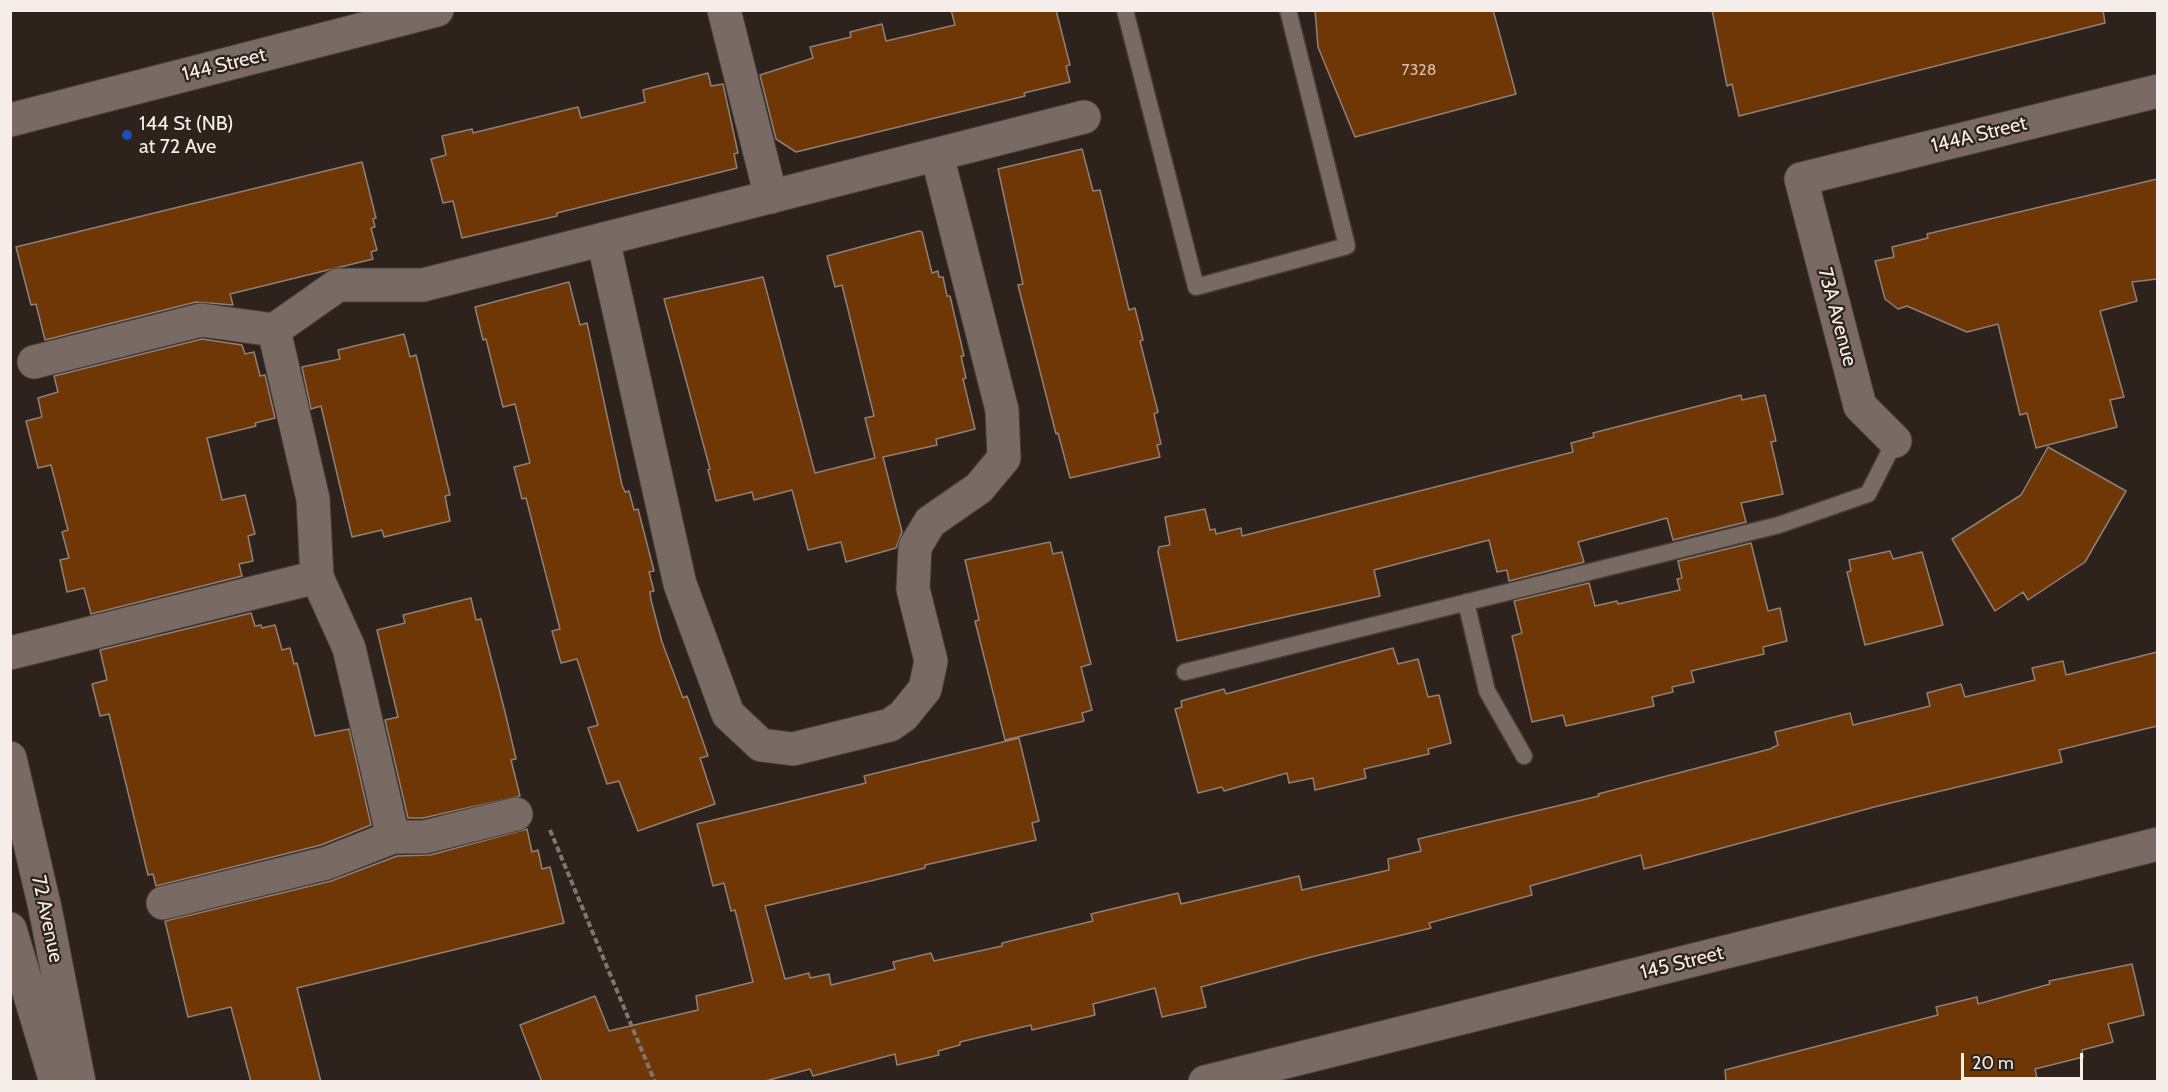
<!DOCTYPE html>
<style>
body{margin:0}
#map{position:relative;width:2168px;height:1092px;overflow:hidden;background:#2e231c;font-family:Cabin,sans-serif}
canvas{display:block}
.frame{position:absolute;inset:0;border:12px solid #f5ede9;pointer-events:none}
.scale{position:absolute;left:1961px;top:1053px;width:122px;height:27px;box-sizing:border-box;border:3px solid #f5ede9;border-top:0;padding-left:8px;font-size:18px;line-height:21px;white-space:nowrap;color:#f5ede9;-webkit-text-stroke:4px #2e231c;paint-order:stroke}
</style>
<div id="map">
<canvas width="2168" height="1092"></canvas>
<div class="frame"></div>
<div class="scale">20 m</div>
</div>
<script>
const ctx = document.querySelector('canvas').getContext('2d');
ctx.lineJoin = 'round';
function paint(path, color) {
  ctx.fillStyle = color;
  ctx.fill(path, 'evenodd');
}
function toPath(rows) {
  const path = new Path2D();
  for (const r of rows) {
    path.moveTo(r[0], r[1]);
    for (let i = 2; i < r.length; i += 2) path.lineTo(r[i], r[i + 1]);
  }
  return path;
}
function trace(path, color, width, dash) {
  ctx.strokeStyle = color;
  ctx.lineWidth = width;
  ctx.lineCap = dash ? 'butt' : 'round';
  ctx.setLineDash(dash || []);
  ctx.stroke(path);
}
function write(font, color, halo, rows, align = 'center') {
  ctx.font = font + ' Cabin,sans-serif';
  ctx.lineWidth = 4.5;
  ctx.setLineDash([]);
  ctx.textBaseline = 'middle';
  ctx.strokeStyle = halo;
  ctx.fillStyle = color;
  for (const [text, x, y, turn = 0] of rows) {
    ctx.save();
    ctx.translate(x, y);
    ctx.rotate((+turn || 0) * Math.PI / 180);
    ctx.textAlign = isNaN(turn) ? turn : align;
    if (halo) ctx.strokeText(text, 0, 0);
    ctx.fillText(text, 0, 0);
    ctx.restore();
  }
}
const building = toPath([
 [951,10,1056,10,1070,65,1066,66,1070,82,1024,93,1025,96,796,152,776,139,760,75,813,58,810,47,851,37,850,32,882,24,886,41,955,25,951,10],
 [1315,10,1493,10,1516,94,1355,137,1318,47,1315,10],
 [1712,10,2103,10,2105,23,1739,116,1732,84,1727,86,1712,10],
 [708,73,711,86,723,84,738,153,734,154,737,168,557,213,557,216,462,238,453,201,443,203,431,159,446,155,442,136,472,129,473,133,578,107,581,118,645,102,643,90,708,73],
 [1082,149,1093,191,1100,190,1129,310,1135,308,1143,340,1140,341,1158,412,1154,414,1161,444,1157,445,1160,457,1070,478,1058,433,1056,434,1018,285,1023,284,998,169,1082,149],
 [362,162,376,218,373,219,375,227,371,228,377,250,371,252,373,259,230,294,233,305,196,302,45,340,36,304,31,305,16,247,362,162],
 [2157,179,2157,279,2132,282,2137,301,2100,311,2124,397,2110,400,2117,427,2036,448,2027,413,2020,415,1998,324,1967,332,1907,306,1898,309,1885,299,1875,261,1894,257,1892,247,1928,238,1927,234,2157,179],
 [919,231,922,232,932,273,938,271,939,277,943,277,947,296,950,296,964,356,961,356,966,378,963,379,975,429,936,439,937,445,883,457,902,532,896,548,846,562,841,542,808,550,792,490,754,500,752,492,716,501,708,470,710,469,664,299,763,277,815,473,875,458,865,418,874,416,842,285,835,287,827,256,919,231],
 [569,282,580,325,587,323,622,485,625,492,629,491,634,510,638,509,654,571,649,572,654,591,650,592,651,600,662,642,683,698,687,696,708,756,700,758,715,804,638,831,619,781,607,784,588,728,598,725,577,659,561,663,552,631,560,629,526,498,522,499,514,467,530,463,515,404,503,407,486,339,483,340,475,307,569,282],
 [404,334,410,357,416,355,450,495,445,496,450,521,384,537,382,530,352,537,321,406,311,409,302,367,340,359,338,350,404,334],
 [202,339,242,345,245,354,254,352,260,376,265,375,275,418,255,423,256,426,207,438,222,500,245,495,255,534,248,536,253,561,239,564,242,576,91,614,84,588,67,592,60,560,69,558,62,532,68,530,51,465,38,468,26,421,42,417,38,398,58,392,54,376,202,339],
 [1741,395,1742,400,1765,395,1776,441,1771,442,1783,494,1741,503,1746,522,1673,540,1667,518,1578,542,1584,562,1509,581,1507,570,1497,572,1489,540,1374,570,1380,596,1177,641,1158,552,1159,547,1170,545,1165,517,1205,509,1210,530,1215,529,1216,534,1241,528,1242,536,1573,452,1571,443,1594,437,1593,433,1741,395],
 [2048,447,2126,491,2085,562,2028,600,2023,592,1995,611,1952,539,2021,495,2048,447],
 [1050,542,1053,554,1062,552,1091,664,1081,667,1092,710,1082,713,1084,721,1005,740,975,621,979,620,965,560,1050,542],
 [1751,543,1768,611,1780,608,1787,641,1763,647,1764,654,1691,671,1694,682,1672,687,1673,692,1652,697,1654,706,1566,726,1563,715,1532,722,1512,636,1522,633,1514,601,1589,583,1595,606,1617,601,1618,604,1680,590,1677,579,1682,578,1678,561,1751,543],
 [1890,551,1893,559,1922,552,1943,625,1865,645,1847,572,1851,571,1849,560,1890,551],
 [471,598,476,620,481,619,505,712,516,759,511,760,520,796,423,818,408,818,385,720,398,717,377,630,405,623,403,615,471,598],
 [251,613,255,626,261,625,262,628,275,625,282,650,290,648,294,664,297,663,315,736,349,729,371,825,321,845,156,886,153,874,148,875,109,714,100,716,92,684,107,680,100,650,251,613],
 [1393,648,1398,664,1418,659,1428,697,1439,695,1451,743,1428,749,1429,754,1364,769,1366,778,1315,790,1313,778,1289,783,1287,773,1224,791,1222,787,1198,793,1175,709,1182,707,1181,701,1224,689,1226,694,1393,648],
 [2157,652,2157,726,2059,750,2062,762,1878,806,1644,869,1641,855,1530,886,1532,895,1429,923,1431,928,1315,956,1201,987,1206,1007,1162,1017,1155,988,1093,1004,1095,1015,1032,1030,1031,1025,960,1042,960,1045,938,1051,939,1055,897,1065,895,1054,813,1076,810,1069,762,1082,542,1082,520,1025,595,996,609,1031,698,1010,696,996,753,982,735,910,731,911,724,883,713,886,697,824,866,783,864,776,1019,738,1039,821,1032,823,1036,840,925,865,925,868,765,906,785,979,809,973,810,978,829,974,831,985,895,969,893,962,931,953,934,961,1002,946,1002,943,1093,921,1091,914,1178,893,1181,904,1299,876,1302,890,1389,870,1388,859,1421,851,1418,839,1599,796,1598,794,1770,749,1778,745,1775,732,1850,713,1853,725,1930,706,1927,693,1961,684,1965,697,2035,680,2032,668,2063,661,2066,675,2157,652],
 [527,829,532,852,538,850,542,869,550,867,564,923,297,988,321,1082,251,1082,231,1007,188,1017,165,921,331,881,397,856,430,855,527,829],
 [2132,964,2144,1015,2108,1024,2113,1042,2082,1050,2083,1057,2035,1069,2038,1082,1726,1082,1725,1070,1938,1015,1936,1007,1977,997,1978,1004,2050,984,2049,981,2132,964]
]);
paint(building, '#6f3606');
trace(building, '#8e8178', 1.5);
const service = toPath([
 [1125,10,1196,287,1347,246,1288,10],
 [1466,602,1487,691,1524,756],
 [1185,672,1779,525,1868,494,1895,441]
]);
const minor = toPath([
 [724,10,771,197],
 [603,239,680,584,728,714,761,745,793,749,890,725,903,716,925,689,931,661,913,589,915,547,930,522,979,488,1004,458,1002,410,937,155],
 [274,330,313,499,317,577,349,648,393,837],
 [34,362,201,320,274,330,338,285,423,285,1084,117],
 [1895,441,1860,406,1801,179,2158,91],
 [10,653,317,577],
 [163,903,327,863,393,837,425,837,516,814],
 [1205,1082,2158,844]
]);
const secondary = toPath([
 [10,120,437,10],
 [10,758,45,908,79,1082],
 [10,929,56,1082]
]);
trace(service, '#473e38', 19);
trace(minor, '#473e38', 35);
trace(secondary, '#473e38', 35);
trace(toPath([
 [550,830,655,1082]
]), '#7f756f', 4, [6, 3]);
trace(service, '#796b63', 16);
trace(minor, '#796b63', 33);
trace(secondary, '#796b63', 33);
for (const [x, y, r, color] of [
 [127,135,6,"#1a4fb4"]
]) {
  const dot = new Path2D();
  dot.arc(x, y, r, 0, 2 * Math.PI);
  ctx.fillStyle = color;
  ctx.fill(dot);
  trace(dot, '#2e231c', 2);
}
write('16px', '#d4bfb0', null, [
 ["7328",1419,70]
]);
write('20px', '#f5ede9', '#2e231c', [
 ["144 Street",224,65,-14],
 ["144A Street",1979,135,-14],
 ["73A Avenue",1837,317,75],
 ["72 Avenue",47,919,78],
 ["145 Street",1682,963,-14]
]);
write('20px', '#f5ede9', '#2e231c', [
 ["144 St (NB)",139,124],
 ["at 72 Ave",139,147]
], 'left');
</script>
